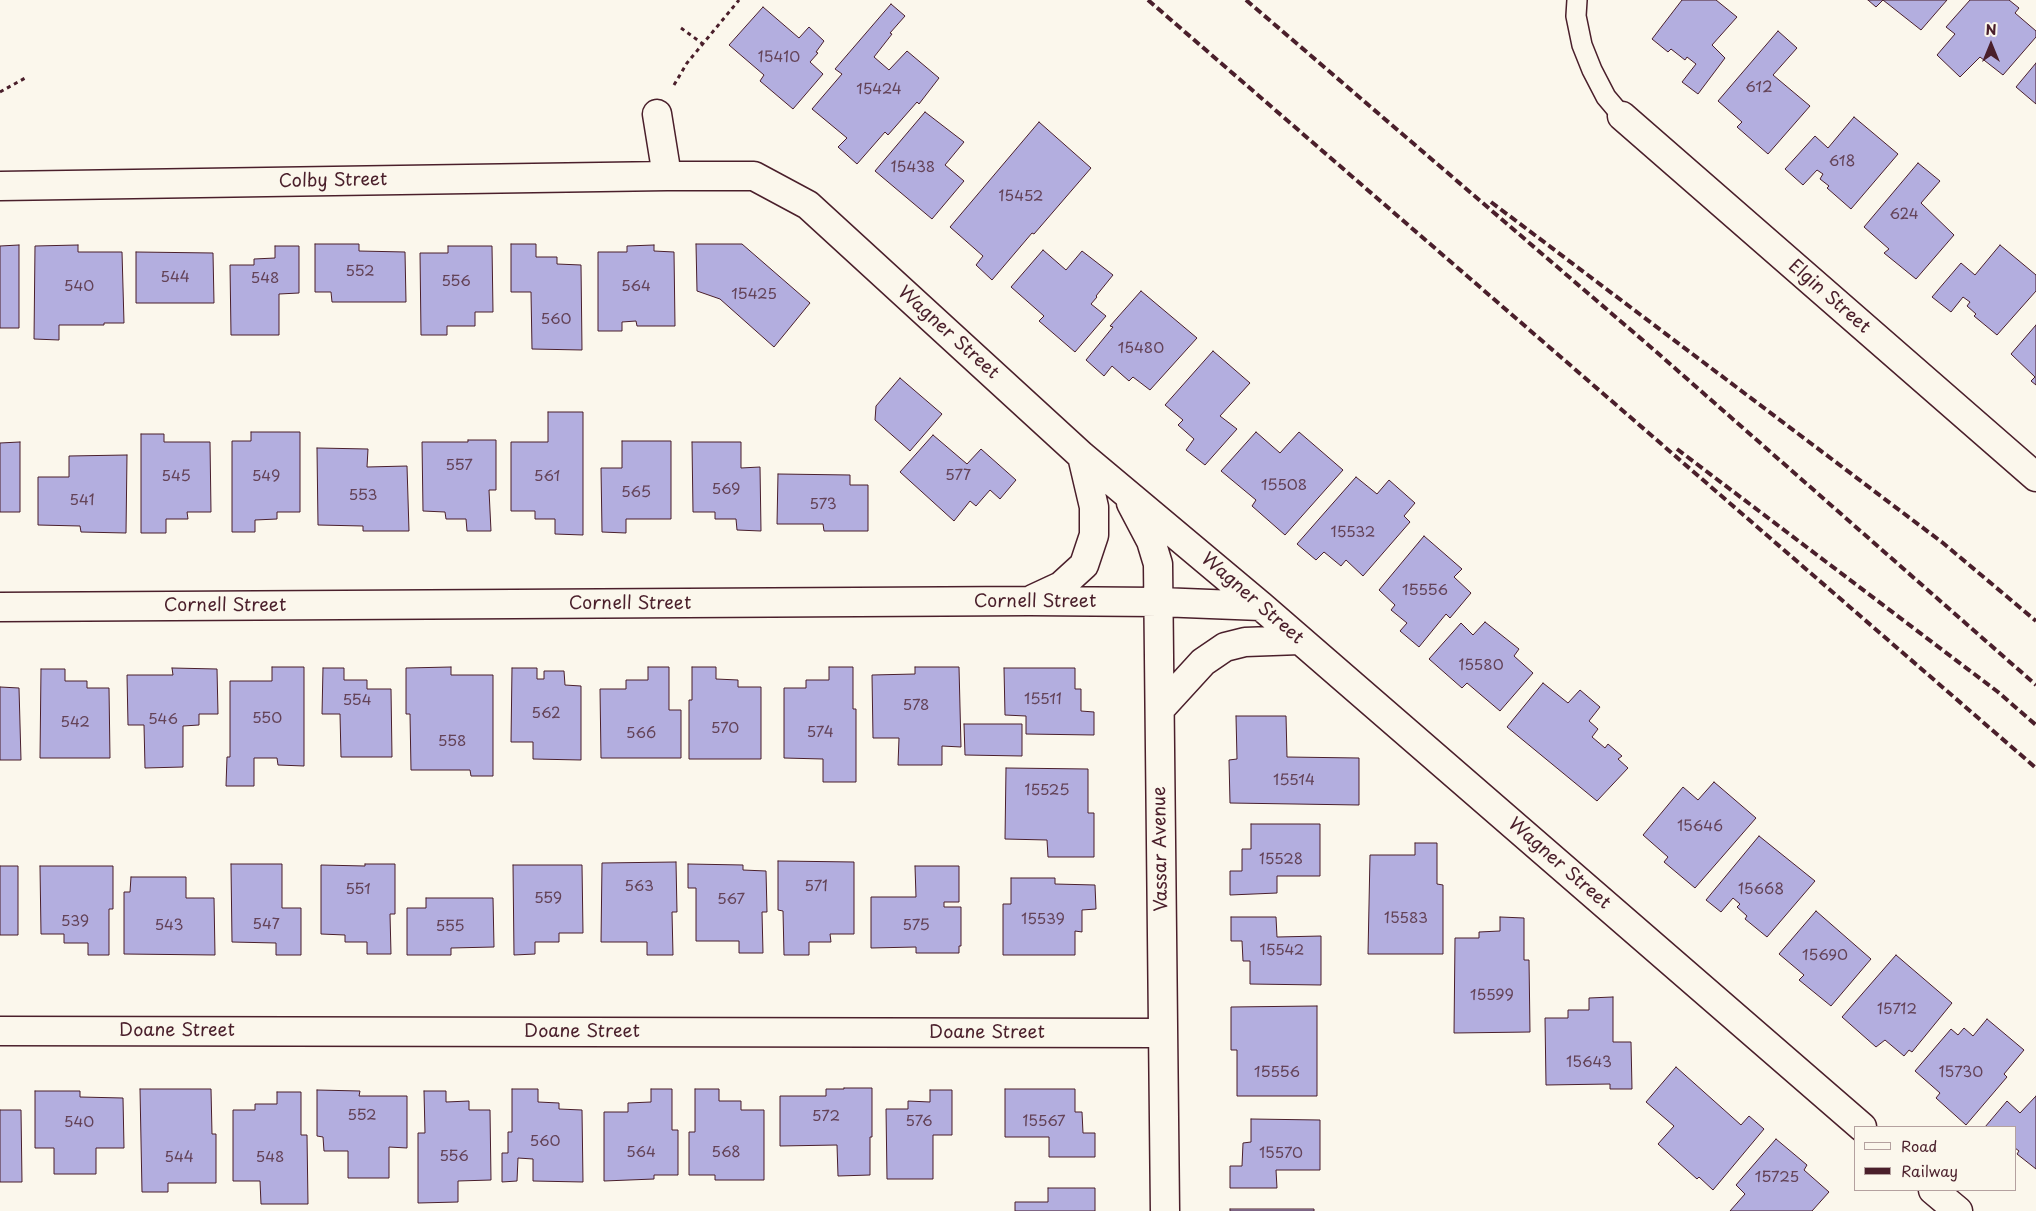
<!DOCTYPE html>
<style>
body{margin:0}
#map{position:relative;width:2036px;height:1211px;overflow:hidden;background:#fbf7ec;font-family:"Playpen Sans",sans-serif}
canvas{display:block}
.legend{position:absolute;left:1854px;top:1126px;width:162px;height:65px;box-sizing:border-box;background:#fbf7ec;border:1px solid #b4a19f;margin:0;padding:6px 9px;list-style:none;font-size:15px;color:#4a1f2b}
.legend li{display:flex;align-items:center;gap:10px;height:25px}
.legend b{width:25px;border:1px solid #b4a19f}
.north{position:absolute;left:1966px;top:20px;width:50px;height:50px;-webkit-text-stroke:4px #fbf7ec;paint-order:stroke;rotate:0deg;font-size:14px;font-weight:700;line-height:20px;text-align:center;color:#4a1f2b}
.north::after{content:'';display:block;margin:auto;width:18px;height:22px;background:#4a1f2b;clip-path:polygon(50% 0,100% 100%,50% 72%,0 100%)}
</style>
<div id="map">
<canvas width="2036" height="1211"></canvas>
<ul class="legend">
<li><b style="height:6px;background:#fbf7ec"></b>Road</li>
<li><b style="height:6px;background:#4a1f2b"></b>Railway</li>
</ul>
<div class="north">N</div>
</div>
<script>
const ctx = document.querySelector('canvas').getContext('2d');
ctx.lineJoin = 'round';
function paint(path, color) {
  ctx.fillStyle = color;
  ctx.fill(path, 'evenodd');
}
function toPath(rows) {
  const path = new Path2D();
  for (const r of rows) {
    path.moveTo(r[0], r[1]);
    for (let i = 2; i < r.length; i += 2) path.lineTo(r[i], r[i + 1]);
  }
  return path;
}
function trace(path, color, width, dash) {
  ctx.strokeStyle = color;
  ctx.lineWidth = width;
  ctx.lineCap = dash ? 'butt' : 'round';
  ctx.setLineDash(dash || []);
  ctx.stroke(path);
}
function write(font, color, halo, rows, align = 'center') {
  ctx.font = font + ' "Playpen Sans",sans-serif';
  ctx.lineWidth = 5;
  ctx.setLineDash([]);
  ctx.textBaseline = 'middle';
  ctx.strokeStyle = halo;
  ctx.fillStyle = color;
  for (const [text, x, y, turn = 0] of rows) {
    ctx.save();
    ctx.translate(x, y);
    ctx.rotate((+turn || 0) * Math.PI / 180);
    ctx.textAlign = isNaN(turn) ? turn : align;
    if (halo) ctx.strokeText(text, 0, 0);
    ctx.fillText(text, 0, 0);
    ctx.restore();
  }
}
const building = toPath([
 [1682,0,1716,0,1737,17,1712,45,1725,58,1698,94,1682,82,1696,64,1687,57,1685,60,1671,49,1668,52,1652,39,1682,0],
 [1868,0,1883,0,1876,7,1868,0],
 [1883,0,1947,0,1921,30,1883,0],
 [1970,0,2009,0,2019,8,2015,13,2036,31,2036,37,2003,75,1980,57,1960,77,1937,55,1955,34,1946,27,1970,0],
 [891,4,905,16,890,33,892,34,874,57,889,70,907,51,939,78,919,104,917,102,888,135,885,132,857,164,838,147,847,138,812,109,842,74,835,69,891,4],
 [763,7,799,38,809,27,824,41,816,52,818,53,810,62,823,74,793,109,760,81,764,75,729,45,763,7],
 [1778,31,1797,48,1773,75,1810,106,1768,154,1737,127,1742,122,1718,101,1778,31],
 [2036,63,2036,104,2016,87,2036,63],
 [925,112,964,142,945,165,964,181,932,219,875,171,925,112],
 [1854,117,1898,154,1851,209,1827,188,1829,186,1820,179,1823,174,1817,170,1803,185,1785,169,1815,136,1828,148,1854,117],
 [1039,122,1091,168,1034,234,1032,233,992,280,976,265,983,256,950,227,1039,122],
 [1918,163,1940,181,1921,203,1954,235,1916,279,1884,253,1889,249,1864,227,1918,163],
 [315,244,359,244,359,251,405,252,406,302,332,302,331,292,315,292,315,244],
 [511,244,536,244,536,257,557,257,557,264,581,265,582,350,532,349,531,292,511,292,511,244],
 [696,244,742,244,810,303,774,347,720,299,697,291,696,244],
 [19,245,19,328,0,328,0,246,19,245],
 [78,245,78,252,122,252,124,323,104,323,104,325,59,325,59,340,34,339,35,246,78,245],
 [654,245,654,251,674,252,675,326,637,326,636,321,622,322,622,331,598,331,598,252,627,252,627,246,654,245],
 [2000,245,2036,275,2036,291,1997,335,1974,316,1976,314,1967,306,1970,302,1963,297,1951,312,1932,297,1961,263,1975,275,2000,245],
 [275,246,299,246,299,293,279,294,279,335,231,335,230,265,254,265,254,259,275,258,275,246],
 [448,246,492,246,493,312,475,312,475,326,447,326,447,335,421,335,420,253,448,253,448,246],
 [1043,250,1066,270,1082,251,1113,275,1096,296,1097,297,1091,304,1106,316,1075,352,1039,321,1044,316,1011,287,1043,250],
 [136,252,213,253,214,303,136,303,136,252],
 [1141,291,1197,338,1150,390,1133,377,1129,381,1112,366,1104,376,1086,360,1113,327,1110,326,1141,291],
 [2036,325,2036,385,2031,381,2035,377,2011,354,2036,325],
 [1213,351,1250,383,1220,416,1237,429,1205,465,1186,450,1194,439,1178,425,1183,420,1165,405,1213,351],
 [900,378,942,414,910,451,875,420,876,406,900,378],
 [548,412,583,412,583,535,555,534,555,519,535,519,535,511,511,511,511,442,548,442,548,412],
 [251,432,300,432,300,512,277,512,277,519,255,520,255,532,232,532,232,441,251,441,251,432],
 [1256,432,1280,453,1299,432,1343,470,1285,535,1252,506,1256,500,1221,471,1256,432],
 [141,434,164,434,164,442,210,442,211,512,187,512,188,519,166,519,166,533,141,533,141,434],
 [933,435,967,464,981,449,1016,480,1000,499,990,490,976,506,970,501,954,521,900,472,933,435],
 [468,440,496,440,496,490,489,490,491,531,467,531,466,519,446,519,445,512,423,511,422,442,468,442,468,440],
 [622,441,671,441,671,519,626,519,626,533,602,532,601,468,622,468,622,441],
 [20,442,20,512,0,512,0,443,20,442],
 [692,442,741,442,741,468,760,467,761,531,737,530,736,519,715,519,715,512,693,512,692,442],
 [317,448,368,449,367,467,407,466,409,531,363,531,363,526,318,525,317,448],
 [127,455,126,533,81,532,80,526,38,525,38,477,69,477,69,456,127,455],
 [778,474,850,475,850,485,868,485,868,531,824,531,823,524,777,524,778,474],
 [1356,477,1377,494,1389,480,1415,503,1404,516,1410,522,1363,576,1346,560,1341,566,1324,552,1316,560,1297,544,1356,477],
 [1424,536,1462,569,1454,577,1471,593,1450,618,1446,614,1419,647,1400,631,1407,623,1391,610,1395,605,1379,590,1424,536],
 [1485,622,1519,649,1514,656,1533,673,1500,711,1467,683,1462,688,1429,659,1461,623,1473,635,1485,622],
 [272,667,304,667,304,766,278,765,277,758,254,758,254,786,226,786,227,757,230,757,230,681,272,681,272,667],
 [451,667,451,675,493,675,493,776,471,776,470,770,411,770,410,714,406,714,406,668,451,667],
 [648,667,669,667,669,710,681,710,681,758,601,758,600,689,626,689,626,680,648,680,648,667],
 [692,667,716,667,716,679,738,680,738,687,761,687,761,759,689,759,689,700,692,700,692,667],
 [829,667,853,667,853,709,856,709,856,782,823,782,823,759,784,758,784,688,806,688,806,680,829,680,829,667],
 [915,667,959,667,961,747,942,746,942,765,898,765,899,738,873,738,872,675,915,674,915,667],
 [172,668,217,669,218,714,199,714,199,725,183,726,183,767,145,768,144,725,128,725,127,675,173,675,172,668],
 [323,668,344,668,344,680,367,680,367,689,391,689,392,757,341,757,340,714,322,714,323,668],
 [512,668,537,668,537,679,544,679,544,671,564,671,565,685,581,686,581,760,533,759,533,742,511,742,512,668],
 [1004,668,1075,668,1075,689,1081,689,1081,711,1094,712,1094,735,1026,734,1026,716,1005,715,1004,668],
 [41,669,65,669,65,681,87,681,87,688,109,688,110,758,40,758,41,669],
 [1543,683,1568,703,1580,690,1600,707,1589,721,1598,729,1592,737,1605,748,1608,744,1622,756,1618,759,1628,768,1597,801,1507,727,1543,683],
 [0,687,19,688,21,760,0,760,0,687],
 [1236,716,1286,716,1287,757,1359,758,1359,805,1230,803,1229,760,1237,759,1236,716],
 [964,724,1022,724,1022,756,965,755,964,724],
 [1006,768,1088,769,1088,813,1094,813,1094,857,1048,857,1047,840,1005,839,1006,768],
 [1714,782,1756,818,1695,888,1664,862,1668,857,1643,835,1683,787,1698,800,1714,782],
 [1251,824,1320,824,1320,876,1277,876,1277,893,1230,895,1230,871,1242,871,1242,849,1251,849,1251,824],
 [1759,836,1815,881,1767,937,1745,919,1747,916,1737,907,1740,904,1733,898,1721,912,1706,900,1759,836],
 [1415,843,1437,843,1437,884,1443,885,1443,954,1368,954,1370,855,1415,855,1415,843],
 [778,861,854,862,854,934,830,934,831,942,809,942,809,955,784,955,783,911,778,910,778,861],
 [676,862,677,912,672,912,673,955,647,955,647,942,601,942,602,863,676,862],
 [231,864,282,864,282,908,301,908,301,955,276,955,276,943,232,942,231,864],
 [365,864,395,864,395,914,390,914,391,954,367,954,367,942,345,942,345,935,321,934,321,865,365,866,365,864],
 [688,864,743,865,743,870,766,871,767,912,762,912,763,953,739,953,739,941,696,941,696,888,688,888,688,864],
 [513,865,582,865,583,933,559,933,559,942,535,942,535,954,514,955,513,865],
 [0,866,18,866,18,935,0,935,0,866],
 [40,866,113,866,113,909,109,909,109,955,88,955,88,943,64,943,64,934,41,934,40,866],
 [915,866,959,866,959,902,944,902,944,907,961,907,961,946,959,946,959,953,916,953,916,947,871,948,871,897,916,897,915,866],
 [131,877,186,877,186,898,214,898,215,955,124,954,124,892,130,892,131,877],
 [1011,878,1055,878,1055,884,1095,885,1096,909,1082,910,1082,932,1075,931,1075,955,1003,955,1003,904,1011,904,1011,878],
 [426,898,493,898,494,947,451,948,451,955,407,955,407,908,426,908,426,898],
 [1816,911,1871,959,1831,1006,1799,980,1804,975,1779,954,1816,911],
 [1231,917,1276,917,1277,937,1321,936,1321,985,1250,984,1250,961,1243,961,1242,941,1231,941,1231,917],
 [1500,917,1524,918,1524,960,1529,960,1530,1032,1454,1033,1455,938,1479,938,1479,932,1500,931,1500,917],
 [1896,955,1952,1003,1912,1052,1909,1050,1904,1056,1885,1040,1876,1047,1842,1017,1896,955],
 [1613,997,1613,1042,1631,1042,1632,1089,1610,1089,1610,1084,1546,1085,1545,1018,1568,1018,1568,1010,1589,1010,1589,998,1613,997],
 [1317,1006,1317,1096,1237,1096,1237,1050,1231,1050,1231,1007,1317,1006],
 [1987,1019,2024,1050,2004,1074,2007,1077,1966,1125,1936,1098,1940,1093,1915,1071,1951,1029,1958,1035,1964,1028,1973,1036,1987,1019],
 [1676,1067,1741,1125,1749,1116,1764,1129,1713,1190,1699,1177,1697,1179,1658,1144,1674,1126,1646,1102,1676,1067],
 [844,1088,872,1088,872,1137,870,1137,870,1175,838,1176,837,1145,780,1146,780,1096,826,1096,826,1089,844,1089,844,1088],
 [140,1089,211,1089,212,1134,216,1134,216,1183,168,1183,168,1192,142,1192,140,1089],
 [512,1089,538,1089,538,1102,559,1103,559,1109,582,1110,583,1182,533,1181,533,1159,518,1158,517,1181,502,1182,502,1153,508,1153,508,1132,512,1132,512,1089],
 [651,1089,672,1089,672,1130,678,1130,678,1175,654,1175,654,1179,604,1181,604,1112,628,1112,628,1103,651,1102,651,1089],
 [695,1089,719,1089,719,1101,741,1101,741,1110,764,1110,764,1180,715,1180,715,1175,689,1175,689,1132,695,1132,695,1089],
 [1005,1089,1075,1089,1075,1112,1082,1112,1083,1133,1095,1133,1095,1157,1049,1157,1049,1137,1005,1137,1005,1089],
 [317,1090,360,1091,359,1096,407,1096,407,1148,389,1147,389,1178,348,1178,348,1151,324,1151,323,1137,317,1136,317,1090],
 [930,1090,952,1090,952,1135,933,1135,933,1179,887,1179,886,1109,908,1109,908,1101,930,1102,930,1090],
 [35,1091,80,1091,80,1097,123,1098,124,1148,96,1148,96,1174,54,1174,54,1148,35,1148,35,1091],
 [424,1091,446,1091,446,1102,469,1101,469,1110,490,1110,491,1180,458,1181,458,1202,418,1203,418,1133,425,1133,424,1091],
 [277,1092,301,1092,301,1135,307,1135,308,1204,261,1204,260,1181,233,1181,233,1110,255,1110,255,1104,277,1104,277,1092],
 [2036,1096,2036,1169,2017,1154,2019,1151,2015,1148,2015,1127,1985,1127,2007,1101,2020,1113,2036,1096],
 [0,1110,21,1110,22,1182,0,1182,0,1110],
 [1251,1119,1320,1120,1320,1170,1276,1170,1277,1188,1230,1188,1230,1166,1242,1166,1243,1143,1251,1142,1251,1119],
 [1776,1139,1807,1165,1804,1170,1829,1192,1812,1211,1730,1211,1745,1194,1736,1185,1776,1139],
 [1048,1188,1095,1188,1095,1211,1015,1211,1015,1202,1048,1202,1048,1188],
 [1230,1209,1314,1209,1314,1211,1230,1211,1230,1209]
]);
paint(building, '#b3aedf');
trace(building, '#4a1f2b', 1);
const service = toPath([
 [1577,0,1576,16,1582,45,1592,70,1606,97,1622,116]
]);
const minor = toPath([
 [657,114,667,176,754,176,808,205,1082,456,1261,606,1862,1127],
 [1622,116,2036,477],
 [0,186,667,176],
 [1131,503,1151,541,1158,564,1165,1211],
 [1033,599,1061,586,1084,565,1094,535,1094,507,1082,456],
 [0,607,1029,601,1159,602,1261,606],
 [1160,709,1203,662,1225,647,1245,642,1300,640],
 [0,1031,1163,1033],
 [1933,1190,1958,1211]
]);
trace(service, '#4a1f2b', 22);
trace(minor, '#4a1f2b', 31);
trace(toPath([
 [681,28,703,44],
 [674,85,687,63,739,0],
 [0,92,27,77]
]), '#4a1f2b', 3, [4, 4]);
trace(service, '#fbf7ec', 19);
trace(minor, '#fbf7ec', 28);
trace(toPath([
 [1148,0,2036,768],
 [1246,0,1653,349,2036,685],
 [1491,202,1943,543,2036,621],
 [1677,449,1998,692,2036,725]
]), '#4a1f2b', 4, [8, 4]);
write('15px', '#644358', null, [
 ["15410",779,58],
 ["612",1759,88],
 ["15424",879,90],
 ["618",1842,162],
 ["15438",913,168],
 ["15452",1021,197],
 ["624",1904,215],
 ["552",360,272],
 ["544",175,278],
 ["548",265,279],
 ["556",456,282],
 ["540",79,287],
 ["564",636,287],
 ["15425",754,295],
 ["560",556,320],
 ["15480",1141,349],
 ["557",459,466],
 ["577",958,476],
 ["545",176,477],
 ["549",266,477],
 ["561",547,477],
 ["15508",1284,486],
 ["569",726,490],
 ["565",636,493],
 ["553",363,496],
 ["541",82,501],
 ["573",823,505],
 ["15532",1353,533],
 ["15556",1425,591],
 ["15580",1481,666],
 ["15511",1043,700],
 ["554",357,701],
 ["578",916,706],
 ["562",546,714],
 ["550",267,719],
 ["546",163,720],
 ["542",75,723],
 ["570",725,729],
 ["574",820,733],
 ["566",641,734],
 ["558",452,742],
 ["15514",1294,781],
 ["15525",1047,791],
 ["15646",1700,827],
 ["15528",1281,860],
 ["563",639,887],
 ["571",816,887],
 ["551",358,890],
 ["15668",1761,890],
 ["559",548,899],
 ["567",731,900],
 ["15583",1406,919],
 ["15539",1043,920],
 ["539",75,922],
 ["547",266,925],
 ["543",169,926],
 ["575",916,926],
 ["555",450,927],
 ["15542",1282,951],
 ["15690",1825,956],
 ["15599",1492,996],
 ["15712",1897,1010],
 ["15643",1589,1063],
 ["15556",1277,1073],
 ["15730",1961,1073],
 ["552",362,1116],
 ["572",826,1117],
 ["576",919,1122],
 ["15567",1044,1122],
 ["540",79,1123],
 ["560",545,1142],
 ["564",641,1153],
 ["568",726,1153],
 ["15570",1281,1154],
 ["556",454,1157],
 ["544",179,1158],
 ["548",270,1158],
 ["15725",1777,1178]
]);
write('18px', '#4a1f2b', '#fbf7ec', [
 ["Colby Street",333,181,-1],
 ["Elgin Street",1829,297,41],
 ["Wagner Street",948,333,42],
 ["Wagner Street",1252,599,41],
 ["Cornell Street",1035,602],
 ["Cornell Street",630,604],
 ["Cornell Street",225,606],
 ["Vassar Avenue",1161,849,-91],
 ["Wagner Street",1559,864,41],
 ["Doane Street",177,1031],
 ["Doane Street",582,1032],
 ["Doane Street",987,1033]
]);
</script>
